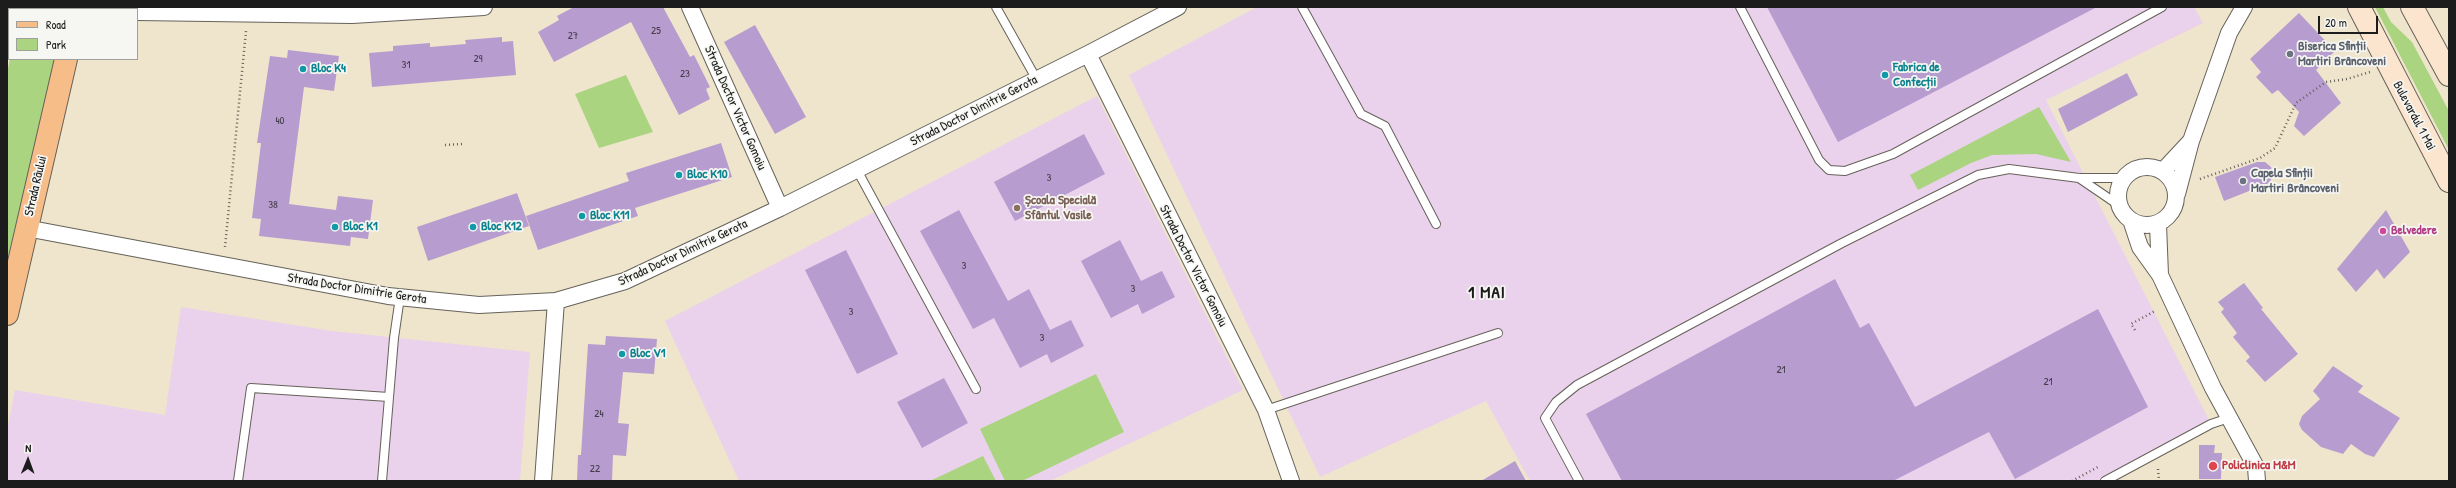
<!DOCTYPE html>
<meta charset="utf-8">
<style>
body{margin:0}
#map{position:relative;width:2456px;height:488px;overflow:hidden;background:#efe5cc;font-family:"Patrick Hand",sans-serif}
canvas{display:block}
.frame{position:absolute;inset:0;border:8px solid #1c1c1c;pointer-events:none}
.legend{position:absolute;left:8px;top:8px;width:130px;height:52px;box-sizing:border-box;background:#f6f6f2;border:1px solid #9f9f9c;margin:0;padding:5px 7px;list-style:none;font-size:12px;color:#1c1c1c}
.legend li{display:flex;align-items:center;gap:8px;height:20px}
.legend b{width:20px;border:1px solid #9f9f9c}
.north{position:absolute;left:8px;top:440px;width:40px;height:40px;-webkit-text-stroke:3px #f6f6f2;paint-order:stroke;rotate:1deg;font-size:11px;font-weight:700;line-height:16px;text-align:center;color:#1c1c1c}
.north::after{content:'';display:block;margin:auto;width:14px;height:18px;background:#1c1c1c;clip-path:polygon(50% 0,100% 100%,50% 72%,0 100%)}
.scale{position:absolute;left:2318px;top:16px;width:60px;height:18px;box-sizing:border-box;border:2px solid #1c1c1c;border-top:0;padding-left:5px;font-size:12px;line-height:14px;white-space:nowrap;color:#1c1c1c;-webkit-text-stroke:3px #f6f6f2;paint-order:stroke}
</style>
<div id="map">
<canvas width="2456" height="488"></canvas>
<div class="frame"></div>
<ul class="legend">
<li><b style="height:5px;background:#f7bd88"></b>Road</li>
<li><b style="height:11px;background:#abd480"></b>Park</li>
</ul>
<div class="north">N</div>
<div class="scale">20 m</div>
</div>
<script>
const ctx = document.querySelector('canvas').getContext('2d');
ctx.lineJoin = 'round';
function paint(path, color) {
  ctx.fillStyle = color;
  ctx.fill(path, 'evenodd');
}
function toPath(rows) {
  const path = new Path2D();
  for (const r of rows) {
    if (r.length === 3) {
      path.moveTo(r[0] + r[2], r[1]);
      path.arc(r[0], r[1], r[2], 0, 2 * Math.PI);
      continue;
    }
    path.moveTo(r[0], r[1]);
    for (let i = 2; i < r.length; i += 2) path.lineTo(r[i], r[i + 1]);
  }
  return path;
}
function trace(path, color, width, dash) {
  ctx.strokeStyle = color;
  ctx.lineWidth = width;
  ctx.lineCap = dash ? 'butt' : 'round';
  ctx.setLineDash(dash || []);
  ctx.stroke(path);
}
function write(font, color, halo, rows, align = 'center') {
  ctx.font = font + ' "Patrick Hand",sans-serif';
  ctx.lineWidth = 3.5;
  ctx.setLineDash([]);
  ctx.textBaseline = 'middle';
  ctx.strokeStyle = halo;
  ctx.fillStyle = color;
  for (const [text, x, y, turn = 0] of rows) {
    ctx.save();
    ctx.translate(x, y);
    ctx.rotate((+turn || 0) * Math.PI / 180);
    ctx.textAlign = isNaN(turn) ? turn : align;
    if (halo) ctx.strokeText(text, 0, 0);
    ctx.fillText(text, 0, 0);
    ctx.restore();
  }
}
paint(toPath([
 [1257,7,2194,7,2203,23,2046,100,2211,424,2105,481,1530,481,1486,401,1320,477,1129,75],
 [1097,96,1243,390,1050,481,739,481,665,321],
 [181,307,332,331,530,352,520,481,7,481,7,431,15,390,165,415]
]), '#ead1ec');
paint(toPath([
 [22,7,70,7,69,9,22,9],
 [2375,7,2383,7,2391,22,2412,42,2449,111,2449,150],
 [10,59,57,59,7,261,7,73],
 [626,75,653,132,599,148,575,94],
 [2039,107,2071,162,2036,154,1992,155,1971,163,1918,190,1910,175],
 [1096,374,1124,432,1022,481,1005,481,980,429],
 [983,456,996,481,930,481]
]), '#abd480');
paint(toPath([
 [574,7,663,7,690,57,694,55,710,87,706,89,710,99,679,115,631,22,554,62,538,32,559,20,557,16],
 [1767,7,2097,7,1838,142],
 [2299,13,2335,51,2316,70,2341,103,2304,136,2294,126,2299,112,2278,90,2272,94,2256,77,2261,72,2250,59],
 [755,25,806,117,775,134,724,42],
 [502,37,502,42,513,41,516,75,372,87,369,53,393,51,393,46,430,43,430,47,466,44,465,40],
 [288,50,339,56,334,91,304,87,289,204,336,210,338,196,373,200,368,239,351,237,350,246,259,236,261,219,252,218,261,143,257,143,270,56,287,58],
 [2127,73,2138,95,2068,132,2058,109],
 [1084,134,1105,174,1015,221,994,182],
 [721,143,732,177,635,208,638,216,538,250,526,216,629,181,626,173],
 [2257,162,2265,162,2271,167,2273,176,2269,183,2224,201,2215,177],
 [517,193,529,226,428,261,417,227],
 [959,210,1008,301,1029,289,1050,330,1071,320,1084,346,1051,363,1047,354,1020,368,994,318,973,329,920,231],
 [2386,210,2410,252,2384,279,2377,269,2356,292,2337,269],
 [1120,240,1141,281,1162,271,1175,297,1142,314,1138,304,1111,318,1081,261],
 [846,250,898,354,857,374,805,270],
 [1835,279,1860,328,1869,323,1915,407,2098,309,2148,407,2015,479,1989,432,1893,481,1622,481,1586,414],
 [2244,283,2263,308,2261,309,2298,354,2265,382,2246,361,2250,357,2233,337,2237,333,2221,312,2224,309,2218,302],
 [606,336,657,339,654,374,623,372,618,423,629,424,626,456,613,455,612,481,577,481,578,455,581,455,588,344,605,345],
 [2333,366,2363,386,2358,392,2400,418,2374,457,2365,454,2351,444,2343,454,2321,447,2302,430,2299,424,2302,416,2320,399,2313,391],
 [944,378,968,423,922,448,897,402],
 [2199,445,2215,445,2214,453,2222,453,2221,479,2199,479],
 [1515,461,1526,481,1481,481]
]), '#b79ccf');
const service = toPath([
 [996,7,1037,80],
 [1302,7,1361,114,1385,126,1436,224],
 [1740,7,1819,160,1829,170,1845,171,1893,154,2162,7],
 [857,170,976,389],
 [2079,178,2120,206],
 [1266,410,1498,333],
 [238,481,251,388,389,397],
 [382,481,394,338,400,297],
 [1579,481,1545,418,1556,402,1577,385,1842,243,1978,175,2009,169,2079,178,2125,178],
 [2105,481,2211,424,2229,418]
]);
const minor = toPath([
 [690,7,780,208],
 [137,12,352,15,484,7],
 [1088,54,1266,410,1291,481],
 [2147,196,29],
 [2163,171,2190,142],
 [2177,194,2191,141,2229,33,2244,7],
 [2131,220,2140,247,2160,275,2213,388,2256,467,2257,481],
 [2158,224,2160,275],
 [26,228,388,296,479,305,556,301,625,281,780,208,1088,54,1178,7],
 [543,481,556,301]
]);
const secondary = toPath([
 [2359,7,2449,181],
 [2412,7,2449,75]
]);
const primary = toPath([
 [79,9,79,7],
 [7,314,66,59]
]);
trace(service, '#66625a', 10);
trace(minor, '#66625a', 18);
trace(secondary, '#66625a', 24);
trace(primary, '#66625a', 24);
trace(toPath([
 [445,145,463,144],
 [2200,179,2260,158,2275,148,2296,103,2326,82,2347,79,2370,72],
 [225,247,246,31],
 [2135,330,2131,324,2155,311],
 [2158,469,2159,481],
 [2072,481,2098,467]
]), '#66625a', 2.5, [1, 3]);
trace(service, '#fff', 8);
trace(minor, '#fff', 16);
trace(secondary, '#fce5cf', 22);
trace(primary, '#f7bd88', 22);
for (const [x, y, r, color] of [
 [2290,54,4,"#6b7280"],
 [303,69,4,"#0f9aa8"],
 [1885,75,4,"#0f9aa8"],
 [679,175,4,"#0f9aa8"],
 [2243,181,4,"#6b7280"],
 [1017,208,4,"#8d6e63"],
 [582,216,4,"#0f9aa8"],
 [335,227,4,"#0f9aa8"],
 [473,227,4,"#0f9aa8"],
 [2383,231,4,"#d1479c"],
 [622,354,4,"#0f9aa8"],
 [2213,466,5,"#e0444e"]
]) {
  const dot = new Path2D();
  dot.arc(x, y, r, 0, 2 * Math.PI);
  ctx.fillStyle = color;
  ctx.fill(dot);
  trace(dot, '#f6f6f2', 1.5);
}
write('11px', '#433c49', null, [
 ["25",656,31],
 ["27",573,36],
 ["29",478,59],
 ["31",406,65],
 ["23",685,74],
 ["40",280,121],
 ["3",1049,178],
 ["38",273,205],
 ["3",964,266],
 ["3",1133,289],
 ["3",851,312],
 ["3",1042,338],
 ["21",1781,370],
 ["21",2048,382],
 ["24",599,414],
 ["22",595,469]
]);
write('bold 13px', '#5b616d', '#f6f6f2', [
 ["Biserica Sfinții",2298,47],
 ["Martiri Brâncoveni",2298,62],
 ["Capela Sfinții",2251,174],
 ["Martiri Brâncoveni",2251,189]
], 'left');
write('bold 13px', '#0d838f', '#f6f6f2', [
 ["Fabrica de",1893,68],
 ["Confecții",1893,83],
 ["Bloc K4",311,69],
 ["Bloc K10",687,175],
 ["Bloc K11",590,216],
 ["Bloc K1",343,227],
 ["Bloc K12",481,227],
 ["Bloc V1",630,354]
], 'left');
write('13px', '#1c1c1c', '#f6f6f2', [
 ["Strada Doctor Victor Gomoiu",735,108,66],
 ["Strada Doctor Dimitrie Gerota",974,111,-27],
 ["Bulevardul 1 Mai",2414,116,62],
 ["Strada Râului",36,186,-77],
 ["Strada Doctor Dimitrie Gerota",683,253,-25],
 ["Strada Doctor Victor Gomoiu",1193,266,63],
 ["Strada Doctor Dimitrie Gerota",357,289,9]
]);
write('bold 13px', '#785e54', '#f6f6f2', [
 ["Școala Specială",1025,201],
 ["Sfântul Vasile",1025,216]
], 'left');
write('bold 13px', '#b23c85', '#f6f6f2', [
 ["Belvedere",2391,231]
], 'left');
write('bold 13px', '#be3a42', '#f6f6f2', [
 ["Policlinica M&M",2222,466]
], 'left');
ctx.letterSpacing = '1px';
write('bold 17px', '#1c1c1c', '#f6f6f2', [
 ["1 MAI",1487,293]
]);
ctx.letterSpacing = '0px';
</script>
